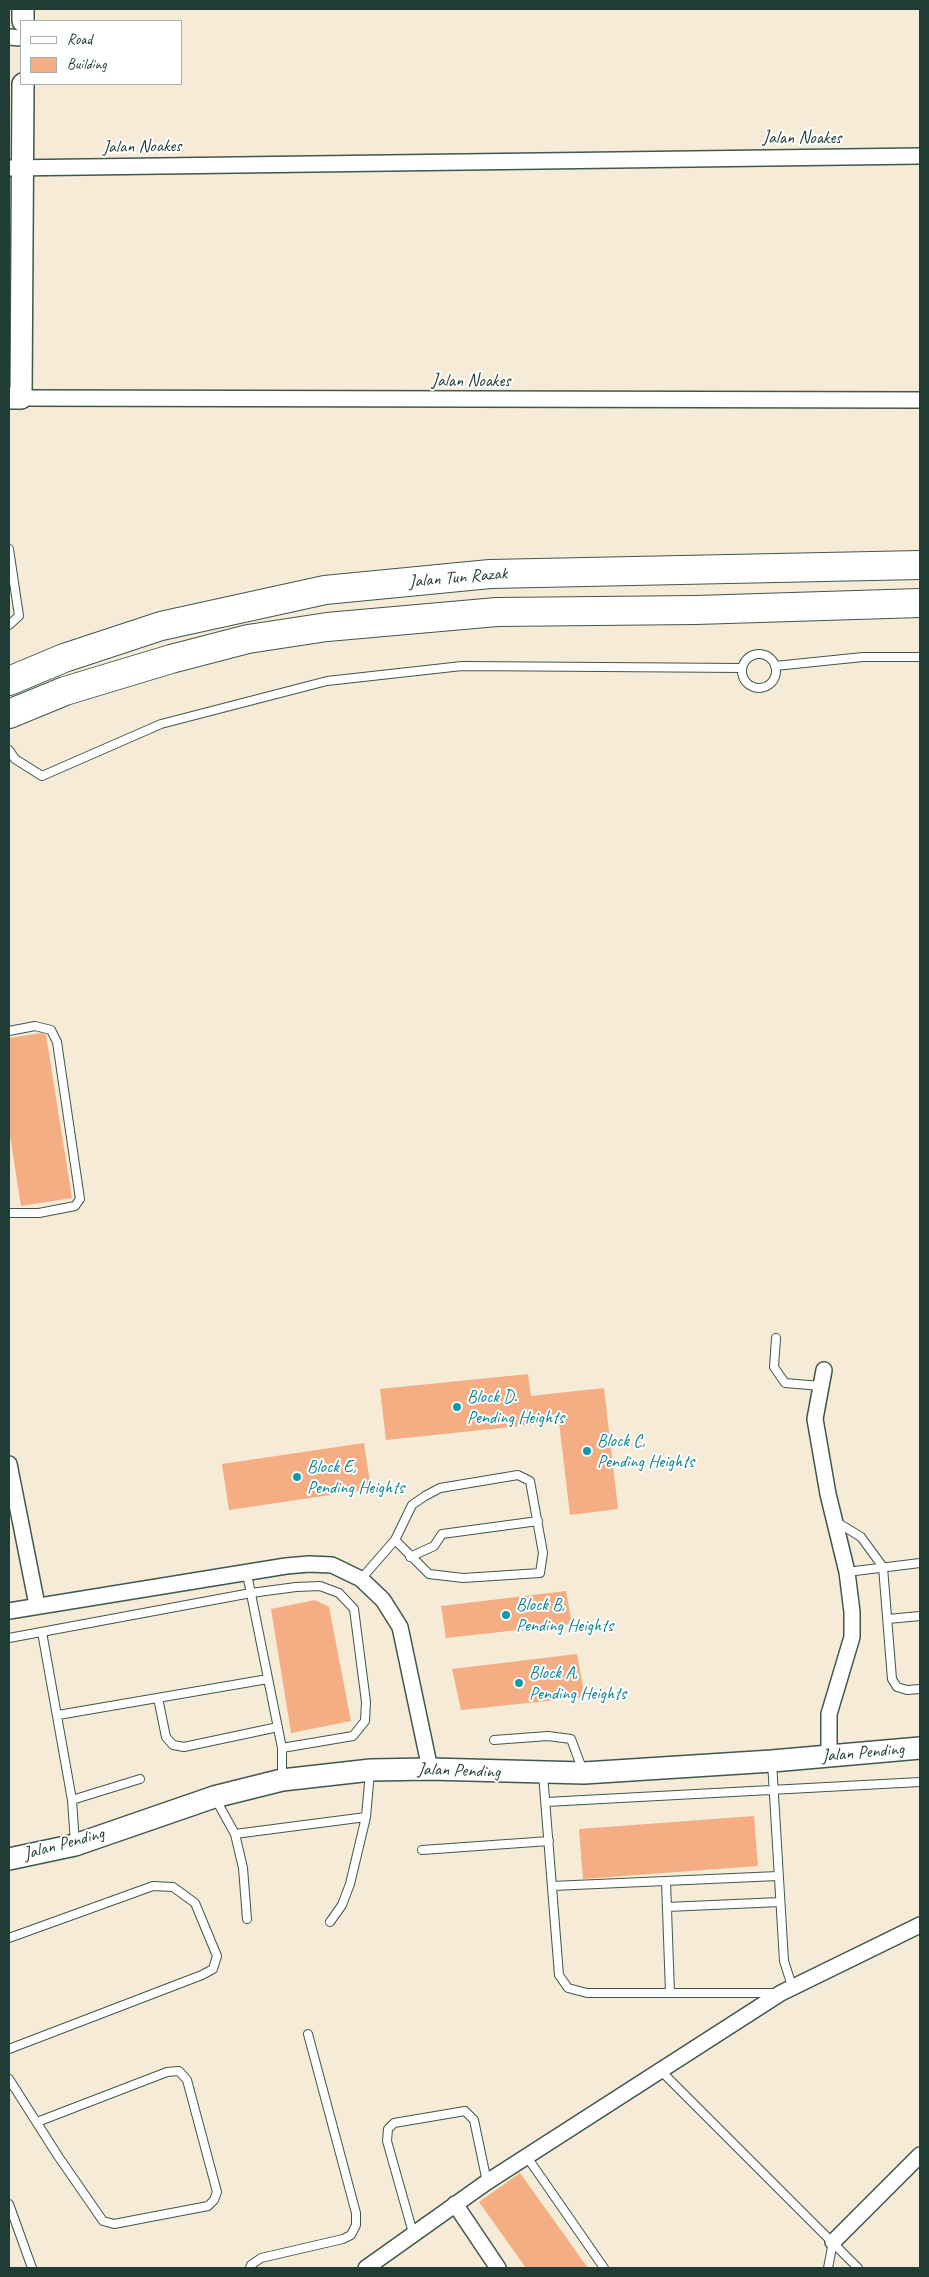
<!DOCTYPE html>
<style>
body{margin:0}
#map{position:relative;width:929px;height:2277px;overflow:hidden;background:#f5ebd7;font-family:Caveat,sans-serif}
canvas{display:block}
.frame{position:absolute;inset:0;border:10px solid #1f3d34;pointer-events:none}
.legend{position:absolute;left:20px;top:20px;width:162px;height:65px;box-sizing:border-box;background:#fff;border:1px solid #a5b1ae;margin:0;padding:6px 9px;list-style:none;font-size:15px;color:#1f3d34}
.legend li{display:flex;align-items:center;gap:10px;height:25px}
.legend b{width:25px;border:1px solid #a5b1ae}
</style>
<div id="map">
<canvas width="929" height="2277"></canvas>
<div class="frame"></div>
<ul class="legend">
<li><b style="height:6px;background:#fff"></b>Road</li>
<li><b style="height:14px;background:#f5ae84"></b>Building</li>
</ul>
</div>
<script>
const ctx = document.querySelector('canvas').getContext('2d');
ctx.lineJoin = 'round';
function paint(path, color) {
  ctx.fillStyle = color;
  ctx.fill(path, 'evenodd');
}
function toPath(rows) {
  const path = new Path2D();
  for (const r of rows) {
    if (r.length === 3) {
      path.moveTo(r[0] + r[2], r[1]);
      path.arc(r[0], r[1], r[2], 0, 2 * Math.PI);
      continue;
    }
    path.moveTo(r[0], r[1]);
    for (let i = 2; i < r.length; i += 2) path.lineTo(r[i], r[i + 1]);
  }
  return path;
}
function trace(path, color, width, dash) {
  ctx.strokeStyle = color;
  ctx.lineWidth = width;
  ctx.lineCap = dash ? 'butt' : 'round';
  ctx.setLineDash(dash || []);
  ctx.stroke(path);
}
function write(font, color, halo, rows, align = 'center') {
  ctx.font = font + ' Caveat,sans-serif';
  ctx.lineWidth = 4;
  ctx.setLineDash([]);
  ctx.textBaseline = 'middle';
  ctx.strokeStyle = halo;
  ctx.fillStyle = color;
  for (const [text, x, y, turn = 0] of rows) {
    ctx.save();
    ctx.translate(x, y);
    ctx.rotate((+turn || 0) * Math.PI / 180);
    ctx.textAlign = isNaN(turn) ? turn : align;
    if (halo) ctx.strokeText(text, 0, 0);
    ctx.fillText(text, 0, 0);
    ctx.restore();
  }
}
paint(toPath([
 [41,1033,46,1035,72,1198,21,1206,9,1130,9,1038],
 [528,1374,531,1396,604,1388,618,1509,570,1515,559,1422,386,1440,380,1389],
 [364,1443,371,1489,229,1510,222,1464],
 [566,1591,572,1624,446,1638,441,1606],
 [315,1600,329,1607,351,1721,291,1733,271,1609],
 [577,1654,585,1697,461,1710,452,1669],
 [754,1816,758,1866,583,1879,579,1829],
 [520,2173,588,2268,526,2268,479,2202]
]), '#f5ae84');
const lane = toPath([
 [9,549,19,616,9,625],
 [759,671,17],
 [775,666,863,657,920,657],
 [9,750,15,759,42,776,161,724,327,681,462,666,742,668],
 [9,1031,35,1026,51,1030,57,1042,80,1199,75,1206,39,1213,9,1213],
 [776,1338,774,1367,785,1383,821,1386],
 [835,1521,861,1537,883,1567,892,1679,897,1687,907,1690,920,1689],
 [410,1557,434,1546,442,1534,538,1521],
 [847,1572,920,1563],
 [247,1574,282,1748,282,1778],
 [361,1579,395,1540,412,1505,425,1496,440,1488,518,1475,530,1481,543,1553,540,1573,463,1578,429,1574,395,1540],
 [888,1619,920,1616],
 [42,1632,72,1800,75,1843],
 [9,1638,251,1593,296,1587,320,1586,339,1593,354,1609,366,1702,365,1721,353,1736,282,1748],
 [158,1698,166,1737,173,1745,184,1747,278,1727],
 [58,1715,268,1679],
 [494,1740,548,1736,571,1739,583,1771],
 [772,1762,784,1961,792,1986],
 [543,1774,559,1975,568,1988,587,1993,776,1993],
 [215,1798,235,1834,243,1868,247,1919],
 [72,1800,140,1779],
 [546,1802,920,1782],
 [235,1834,366,1817],
 [422,1850,549,1841],
 [666,1881,670,1993],
 [552,1886,778,1876],
 [667,1907,780,1902],
 [330,1922,342,1905,350,1884,366,1817,370,1772],
 [9,1938,153,1886,173,1887,195,1903,217,1956,213,1969,202,1975,9,2049],
 [661,2071,858,2268],
 [9,2079,58,2156,103,2221,114,2224,208,2206,214,2200,217,2192,187,2080,179,2071,167,2072,37,2122],
 [527,2157,604,2268],
 [9,2204,32,2268],
 [413,2233,387,2141,388,2129,394,2123,465,2111,474,2120,487,2182],
 [250,2268,251,2265,261,2258,343,2239,351,2235,356,2225,356,2213,308,2034],
 [828,2268,833,2242]
]);
const street = toPath([
 [9,37,21,38],
 [9,168,920,156],
 [21,398,920,400],
 [824,1370,815,1419,828,1494,847,1572,852,1612,852,1637,829,1714,829,1755],
 [9,1464,37,1605],
 [9,1611,286,1566,309,1564,332,1565,361,1579,383,1600,400,1627,430,1769],
 [455,2204,498,2268],
 [833,2242,920,2155],
 [366,2268,487,2182,781,1993,920,1925]
]);
const secondary = toPath([
 [23,21,23,9],
 [9,398,21,398,23,84],
 [9,1859,75,1845,214,1797,282,1780,371,1770,430,1769,584,1773,772,1761,920,1748]
]);
const highway = toPath([
 [9,681,64,658,161,626,325,590,490,574,920,565],
 [9,714,65,691,171,659,248,639,327,627,497,612,696,610,920,603]
]);
trace(lane, '#3f574c', 10);
trace(street, '#3f574c', 18);
trace(secondary, '#3f574c', 24);
trace(highway, '#3f574c', 30);
trace(lane, '#fff', 8);
trace(street, '#fff', 15);
trace(secondary, '#fff', 21);
trace(highway, '#fff', 28);
for (const [x, y, r, color] of [
 [457,1407,5,"#0f9aa8"],
 [587,1451,5,"#0f9aa8"],
 [297,1477,5,"#0f9aa8"],
 [506,1615,5,"#0f9aa8"],
 [519,1683,5,"#0f9aa8"]
]) {
  const dot = new Path2D();
  dot.arc(x, y, r, 0, 2 * Math.PI);
  ctx.fillStyle = color;
  ctx.fill(dot);
  trace(dot, '#fff', 2);
}
write('18px', '#1f3d34', '#fff', [
 ["Jalan Noakes",802,138],
 ["Jalan Noakes",142,147,-1],
 ["Jalan Noakes",471,381],
 ["Jalan Tun Razak",458,578,-5],
 ["Jalan Pending",863,1753,-5],
 ["Jalan Pending",459,1771,2],
 ["Jalan Pending",64,1844,-15]
]);
write('18px', '#0d838f', '#fff', [
 ["Block D.",467,1397],
 ["Pending Heights",467,1418],
 ["Block C,",597,1441],
 ["Pending Heights",597,1462],
 ["Block E,",307,1467],
 ["Pending Heights",307,1488],
 ["Block B,",516,1605],
 ["Pending Heights",516,1626],
 ["Block A,",529,1673],
 ["Pending Heights",529,1694]
], 'left');
</script>
